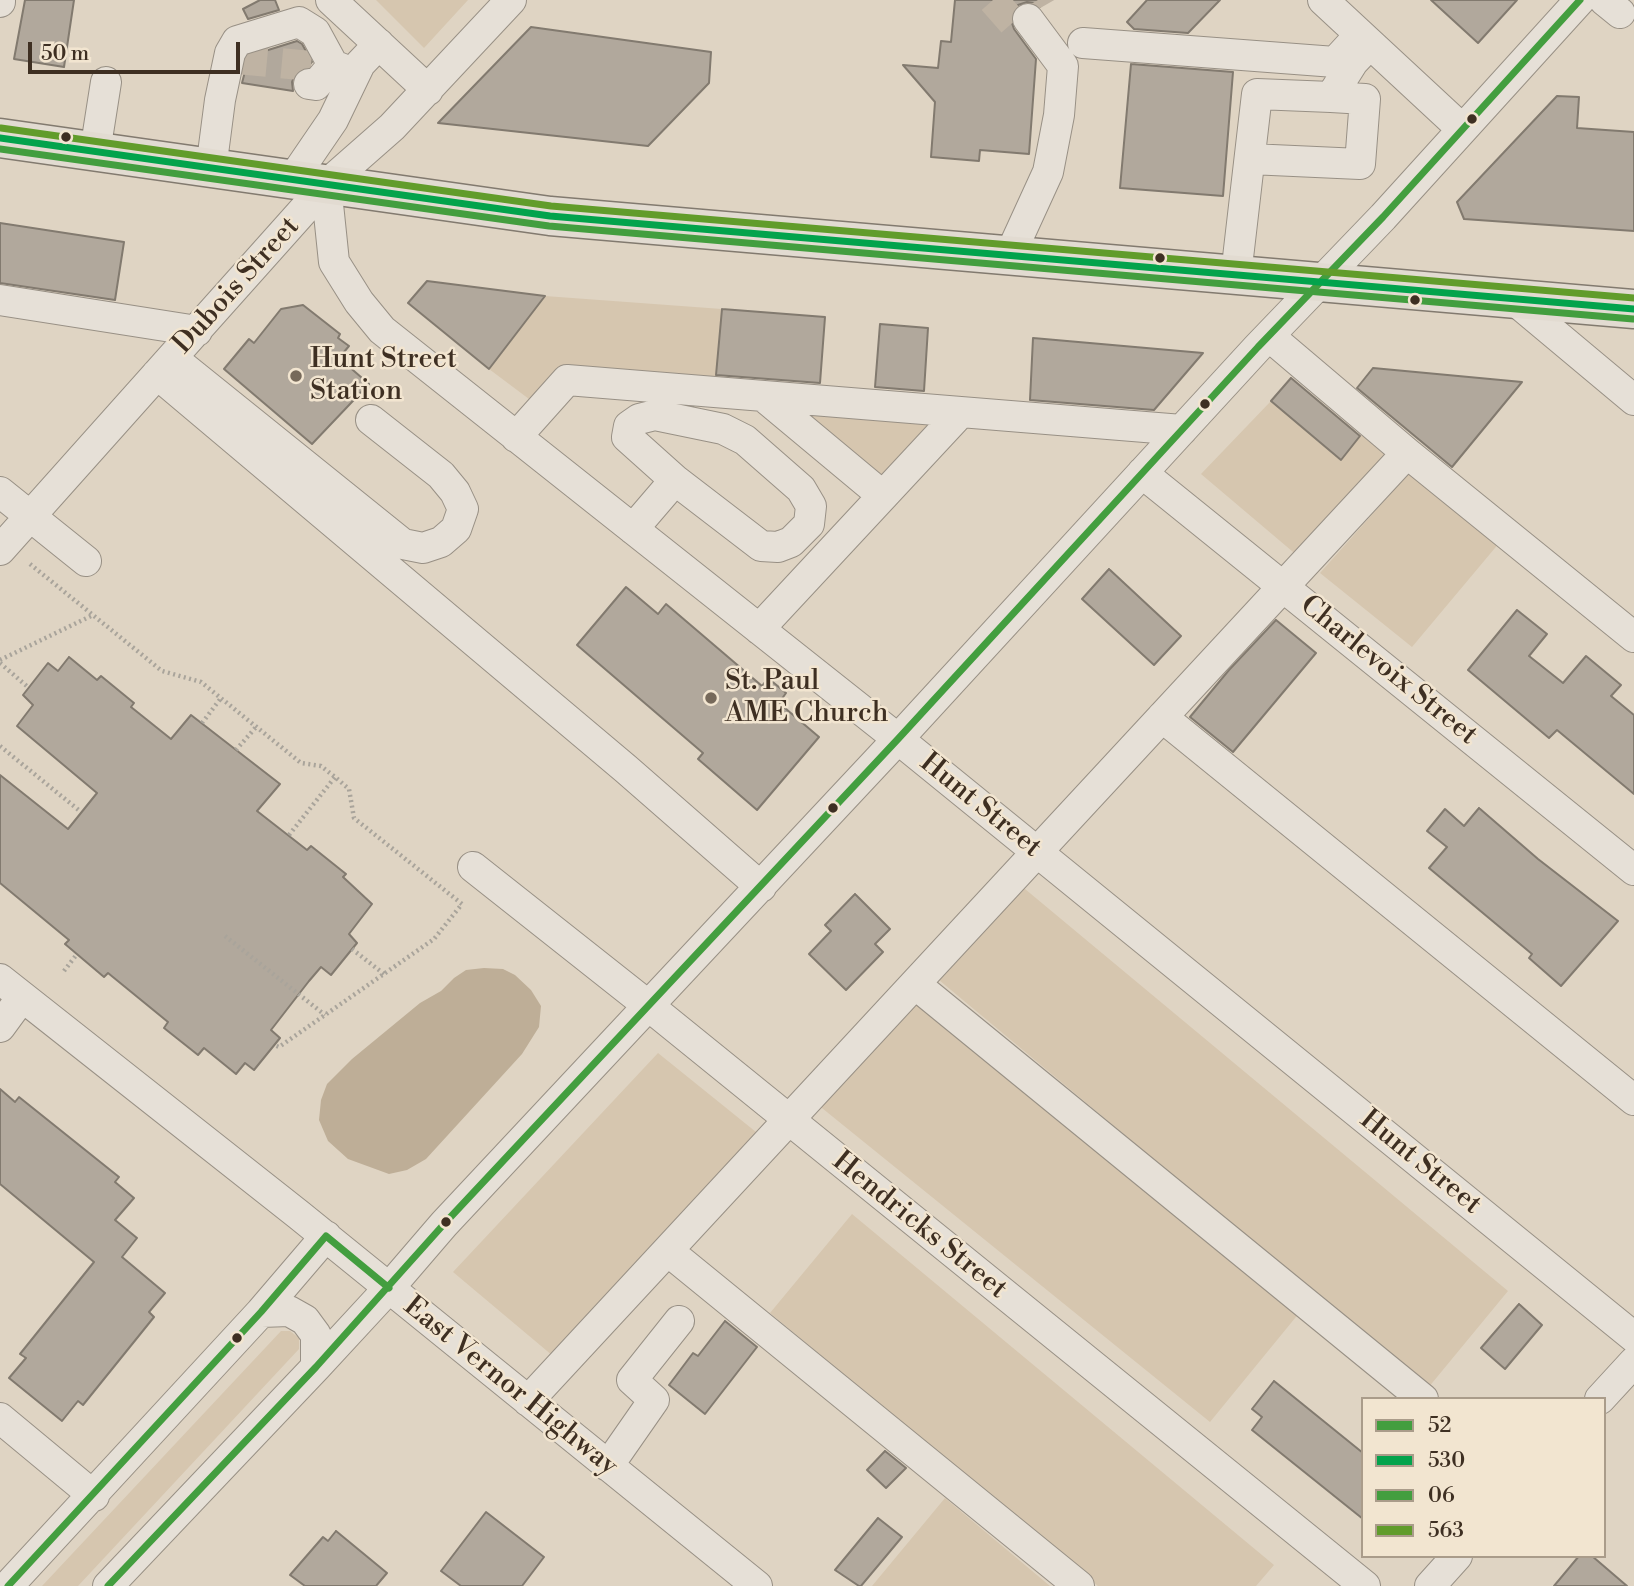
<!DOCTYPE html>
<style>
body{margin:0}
#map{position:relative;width:1634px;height:1586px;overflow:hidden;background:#dfd4c3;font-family:"Libre Bodoni",serif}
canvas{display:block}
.legend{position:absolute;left:1361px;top:1397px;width:245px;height:161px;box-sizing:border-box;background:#f2e5d0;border:2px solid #aa9c8a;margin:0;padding:9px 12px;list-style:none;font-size:21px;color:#3e2f22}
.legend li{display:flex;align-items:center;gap:14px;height:35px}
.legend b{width:35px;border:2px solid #aa9c8a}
.scale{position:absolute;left:28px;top:42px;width:212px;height:32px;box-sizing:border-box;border:4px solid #3e2f22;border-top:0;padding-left:9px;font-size:21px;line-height:24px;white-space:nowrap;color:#3e2f22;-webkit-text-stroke:5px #f2e5d0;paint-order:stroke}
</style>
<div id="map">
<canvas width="1634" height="1586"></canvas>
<ul class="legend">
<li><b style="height:9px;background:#439e3f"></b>52</li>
<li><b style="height:9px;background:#03a34c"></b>530</li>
<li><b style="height:9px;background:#439e3f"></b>06</li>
<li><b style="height:9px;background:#619c2b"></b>563</li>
</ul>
<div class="scale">50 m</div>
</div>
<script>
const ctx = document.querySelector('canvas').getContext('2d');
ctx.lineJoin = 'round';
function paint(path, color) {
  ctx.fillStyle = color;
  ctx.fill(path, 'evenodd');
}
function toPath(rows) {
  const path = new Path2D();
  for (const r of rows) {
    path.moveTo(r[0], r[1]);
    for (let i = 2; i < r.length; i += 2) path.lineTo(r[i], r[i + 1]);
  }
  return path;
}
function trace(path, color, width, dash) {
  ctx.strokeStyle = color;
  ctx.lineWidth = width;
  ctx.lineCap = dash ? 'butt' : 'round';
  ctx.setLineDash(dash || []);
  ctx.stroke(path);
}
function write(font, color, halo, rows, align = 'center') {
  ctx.font = font + ' "Libre Bodoni",serif';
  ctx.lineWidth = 5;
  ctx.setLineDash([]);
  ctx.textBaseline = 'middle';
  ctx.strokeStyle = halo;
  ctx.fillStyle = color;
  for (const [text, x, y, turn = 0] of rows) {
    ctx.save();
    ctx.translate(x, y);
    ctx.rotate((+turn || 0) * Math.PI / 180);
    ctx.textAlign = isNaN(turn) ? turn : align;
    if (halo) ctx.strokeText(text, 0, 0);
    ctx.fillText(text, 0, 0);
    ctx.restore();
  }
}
paint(toPath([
 [376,0,468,0,424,48],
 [545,296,722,309,715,392,567,380,541,408,489,369],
 [1271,401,1340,460,1366,430,1393,453,1299,557,1201,474],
 [801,411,940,417,882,479],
 [1411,471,1500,542,1412,647,1320,573],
 [1019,884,1508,1291,1428,1388,939,980],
 [914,1002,1300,1312,1210,1422,817,1104],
 [658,1053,756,1132,553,1356,453,1272],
 [852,1214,1274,1565,1256,1586,1098,1586,770,1313],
 [281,1331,290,1331,299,1338,299,1349,78,1586,42,1586],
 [945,1498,1050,1586,872,1586]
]), '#d6c6af');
paint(toPath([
 [484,968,503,969,515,975,531,990,541,1006,539,1027,522,1054,426,1159,407,1170,389,1174,348,1159,328,1141,319,1120,321,1100,327,1084,352,1059,420,1003,441,991,454,978,466,970]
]), '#beae97');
const building = toPath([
 [25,0,74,0,64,67,14,59,25,0],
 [260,0,275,0,279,10,248,19,243,9,260,0],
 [955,0,1041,0,1040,7,1034,3,1027,2,1018,5,1012,11,1011,20,1014,29,1036,59,1029,154,980,150,979,161,931,157,935,102,903,65,938,68,941,41,951,42,955,0],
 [1147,0,1220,0,1188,33,1134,29,1127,22,1147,0],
 [1431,0,1517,0,1478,43,1431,0],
 [531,27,711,52,709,83,648,146,438,123,531,27],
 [297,41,302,44,312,62,308,67,302,68,295,74,292,82,293,91,242,83,249,56,297,41],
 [1131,64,1233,72,1223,196,1120,188,1131,64],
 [1557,96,1579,97,1577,128,1634,132,1634,231,1464,219,1457,202,1557,96],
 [0,223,124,242,115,300,0,283,0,223],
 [427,281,545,296,489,369,408,303,427,281],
 [303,305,340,334,338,338,349,346,339,358,369,384,312,444,224,369,249,339,254,343,281,309,303,305],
 [722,309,825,317,820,383,716,375,722,309],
 [880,324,928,328,924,391,875,387,880,324],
 [1033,338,1203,353,1154,410,1030,400,1033,338],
 [1373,368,1522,382,1452,467,1357,388,1373,368],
 [1291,378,1360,436,1341,460,1271,401,1291,378],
 [1109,569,1181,636,1154,665,1082,599,1109,569],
 [626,587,658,614,666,604,762,686,768,678,786,693,779,703,819,737,757,810,698,759,703,753,577,645,626,587],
 [1517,610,1547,634,1529,656,1563,683,1586,656,1621,685,1611,696,1634,715,1634,794,1557,730,1549,738,1468,670,1517,610],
 [1276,620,1316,653,1233,752,1190,717,1229,670,1276,620],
 [69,657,97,680,101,676,134,703,131,707,171,739,191,715,280,784,257,811,307,850,311,846,346,874,343,877,372,904,349,934,357,943,331,975,321,967,309,981,271,1030,280,1038,254,1070,245,1063,236,1074,204,1048,198,1055,164,1028,168,1022,108,973,104,977,65,944,69,940,0,883,0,775,68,829,97,793,17,726,33,705,23,695,48,663,58,671,69,657],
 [1479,808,1538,859,1618,921,1561,986,1529,958,1532,954,1429,868,1447,847,1427,831,1445,809,1464,826,1479,808],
 [855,894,890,929,875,944,883,952,846,990,809,954,831,931,825,925,855,894],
 [0,1089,15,1102,19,1097,119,1177,115,1182,134,1198,115,1220,137,1238,122,1257,165,1293,149,1312,154,1317,83,1405,78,1401,62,1421,9,1378,26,1358,20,1354,94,1262,0,1184,0,1089],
 [1519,1304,1542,1325,1505,1369,1481,1348,1519,1304],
 [725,1321,757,1347,705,1414,669,1385,693,1353,698,1356,725,1321],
 [1274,1381,1363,1453,1363,1519,1252,1430,1262,1417,1252,1409,1274,1381],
 [885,1451,906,1468,886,1488,867,1470,885,1451],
 [486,1512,544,1557,522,1586,461,1586,441,1571,486,1512],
 [878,1518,902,1537,861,1586,859,1586,835,1570,878,1518],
 [336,1531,387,1573,376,1586,305,1586,290,1575,323,1537,328,1541,336,1531],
 [1579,1556,1592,1556,1627,1586,1554,1586,1579,1556]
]);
paint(building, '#b1a89c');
trace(building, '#827a6f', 2);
trace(toPath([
 [993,0,1014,24],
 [1038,0,1042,7],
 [237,59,311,66]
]), '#bfb3a3', 30, [30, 15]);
const minor = toPath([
 [331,0,428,90],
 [1323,0,1462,129],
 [1604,0,1620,13],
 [0,2,0,0],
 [1083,43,1335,62,1358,37],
 [309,84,316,85,333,65],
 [95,152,106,82],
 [1250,159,1360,164,1365,99,1331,97],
 [211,169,220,100,230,53,237,41,299,22,315,32,333,65,355,74],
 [292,180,333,120,360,64,379,44],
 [326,185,334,262,359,302,382,330,898,739,1634,1337],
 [1010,255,1048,172,1059,115,1063,66,1028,19],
 [1236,275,1257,94,1331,97,1353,62,1370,44],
 [1512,298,1634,400],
 [0,300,197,331],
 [1269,336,1407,453,1634,637],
 [172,358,403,544,423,548,441,542,456,529,463,509,455,492,441,475,371,420],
 [157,374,626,769,761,887],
 [763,396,883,496],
 [655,415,723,429,745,440,801,489,811,506,809,524,791,542,778,547,761,546,675,480,627,437,629,426,639,419,655,415],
 [516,437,567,380,1182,430],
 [1142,473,1634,870],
 [0,492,86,561],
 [633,529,675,480],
 [0,550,326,185,392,127,511,0],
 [759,629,961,412],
 [1162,717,1634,1100],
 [473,867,650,1007,1365,1586],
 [0,979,299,1215,757,1586],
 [915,984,1423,1399],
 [0,1027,22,997],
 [668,1251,1079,1586],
 [261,1312,289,1311,305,1320,316,1335,316,1367],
 [1600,1399,1634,1362],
 [528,1401,1407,453],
 [0,1418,94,1496],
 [608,1466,654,1400,632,1380,679,1321],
 [8,1586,261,1312,326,1236],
 [108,1586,316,1367,389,1288,444,1224,898,739,1258,347,1383,217,1580,0],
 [1430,1586,1457,1556]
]);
const major = toPath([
 [0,138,550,216,1634,309]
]);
trace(minor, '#989085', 32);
trace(major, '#827a6f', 41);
trace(toPath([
 [30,564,162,671,201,682,301,763,321,766,335,777,349,789,354,818,462,904,434,939,279,1047,274,1045],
 [0,660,93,615],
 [0,663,29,688],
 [202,723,221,698],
 [0,746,81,812],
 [236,750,256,727],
 [289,835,335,777],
 [225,936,325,1015],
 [352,949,384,974],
 [64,971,77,954]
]), '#a9a49b', 4.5, [2, 3.5]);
trace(minor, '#e6e0d7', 30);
trace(major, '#e2dbd1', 38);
trace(toPath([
 [8,1586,261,1312,326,1236,389,1288],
 [108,1586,316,1367,444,1224,898,739,1258,347,1383,217,1580,0]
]), '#439e3f', 7);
trace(toPath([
 [0,138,550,216,1634,309]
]), '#03a34c', 7);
trace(toPath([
 [0,149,549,226,1633,319]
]), '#439e3f', 7);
trace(toPath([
 [1,128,551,206,1634,298]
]), '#619c2b', 7);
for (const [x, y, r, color] of [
 [1472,119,6,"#3e2f22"],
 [66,137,6,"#3e2f22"],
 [1160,258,6,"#3e2f22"],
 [1415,300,6,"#3e2f22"],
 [296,376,7,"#76695a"],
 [1205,404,6,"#3e2f22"],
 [711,698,7,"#76695a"],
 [833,808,6,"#3e2f22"],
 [446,1222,6,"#3e2f22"],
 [237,1338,6,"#3e2f22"]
]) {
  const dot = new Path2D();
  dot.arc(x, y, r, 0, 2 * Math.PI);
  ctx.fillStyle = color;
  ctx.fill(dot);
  trace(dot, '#f2e5d0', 2.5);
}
write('28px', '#3e2f22', '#f2e5d0', [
 ["Dubois Street",237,286,-48],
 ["Charlevoix Street",1388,671,39],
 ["Hunt Street",980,806,39],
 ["Hunt Street",1420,1163,39],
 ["Hendricks Street",919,1226,39],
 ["East Vernor Highway",510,1387,39]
]);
write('28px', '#3e2f22', '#f2e5d0', [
 ["Hunt Street",310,360],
 ["Station",310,392],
 ["St. Paul",725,682],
 ["AME Church",725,714]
], 'left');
</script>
